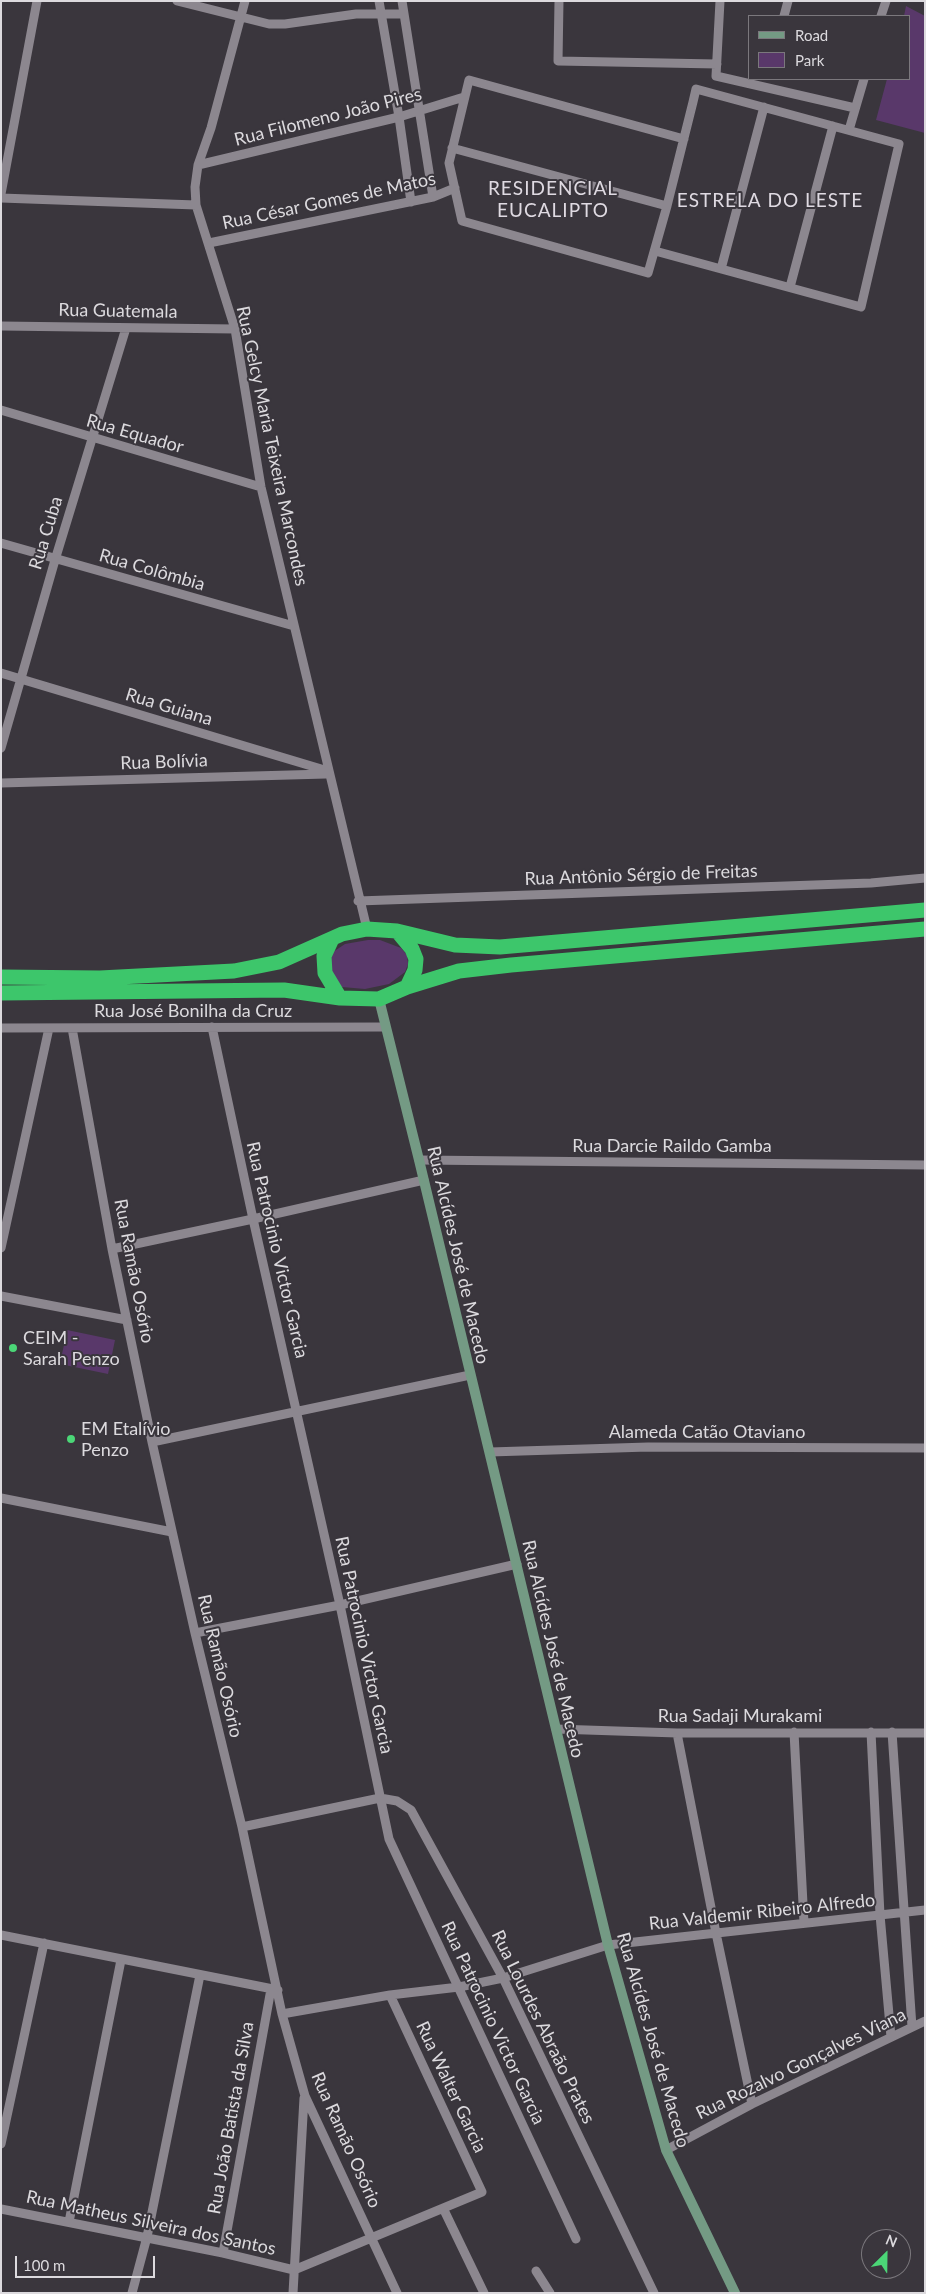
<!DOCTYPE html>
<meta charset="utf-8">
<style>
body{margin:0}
#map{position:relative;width:926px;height:2294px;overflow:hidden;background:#3a363d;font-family:Lato,sans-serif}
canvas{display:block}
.frame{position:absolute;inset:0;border:2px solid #dcdade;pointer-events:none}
.legend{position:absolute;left:748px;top:15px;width:162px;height:65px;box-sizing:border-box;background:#3a363d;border:1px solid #7b787d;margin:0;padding:6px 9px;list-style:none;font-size:15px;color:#dcdade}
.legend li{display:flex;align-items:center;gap:10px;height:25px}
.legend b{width:25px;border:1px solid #7b787d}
.north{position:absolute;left:861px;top:2229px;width:50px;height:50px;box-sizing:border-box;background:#3a363d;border:1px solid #7b787d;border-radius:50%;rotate:23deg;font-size:14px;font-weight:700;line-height:20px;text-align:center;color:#dcdade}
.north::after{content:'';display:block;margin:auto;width:18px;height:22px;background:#4bd677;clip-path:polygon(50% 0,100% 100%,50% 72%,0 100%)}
.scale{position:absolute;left:15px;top:2256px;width:140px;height:22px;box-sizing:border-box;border:2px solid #dcdade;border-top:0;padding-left:6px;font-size:15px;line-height:18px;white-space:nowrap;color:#dcdade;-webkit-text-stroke:4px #3a363d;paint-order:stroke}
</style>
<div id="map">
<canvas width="926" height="2294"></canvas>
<div class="frame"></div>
<ul class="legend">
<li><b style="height:6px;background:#749a84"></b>Road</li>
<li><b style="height:14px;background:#59386a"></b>Park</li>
</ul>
<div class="north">N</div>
<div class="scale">100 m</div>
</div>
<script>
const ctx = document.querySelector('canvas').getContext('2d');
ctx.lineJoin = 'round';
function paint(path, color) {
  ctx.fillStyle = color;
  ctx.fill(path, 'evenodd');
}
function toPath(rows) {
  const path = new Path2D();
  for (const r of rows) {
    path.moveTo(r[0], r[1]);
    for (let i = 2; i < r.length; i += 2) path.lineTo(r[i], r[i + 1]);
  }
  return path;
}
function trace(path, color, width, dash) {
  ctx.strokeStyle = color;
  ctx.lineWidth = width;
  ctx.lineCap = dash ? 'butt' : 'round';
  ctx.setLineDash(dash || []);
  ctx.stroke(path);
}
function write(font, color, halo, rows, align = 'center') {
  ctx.font = font + ' Lato,sans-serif';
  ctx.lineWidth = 4;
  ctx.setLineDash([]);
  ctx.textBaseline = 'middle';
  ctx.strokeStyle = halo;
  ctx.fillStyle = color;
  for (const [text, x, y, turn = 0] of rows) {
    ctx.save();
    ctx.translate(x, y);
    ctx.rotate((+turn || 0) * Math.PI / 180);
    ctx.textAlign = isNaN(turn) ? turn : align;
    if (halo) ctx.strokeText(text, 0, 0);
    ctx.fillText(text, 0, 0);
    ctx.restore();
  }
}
paint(toPath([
 [906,6,925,16,925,133,876,120,887,79,910,79,910,16,904,16],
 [368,940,380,940,401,948,407,955,408,964,405,972,389,984,365,989,342,987,334,983,329,959,333,952,345,944],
 [67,1330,115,1340,108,1374,60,1364]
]), '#59386a');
trace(toPath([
 [177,1,269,24,285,24,356,14,404,14],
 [245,1,211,128,198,165,195,187,196,205,235,329,261,487,367,929],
 [379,1,399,117,411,202],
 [402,1,433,197],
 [559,1,558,61,717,64],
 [720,1,716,76,855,108],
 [784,16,788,1],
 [881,16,886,1],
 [849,130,864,79],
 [452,148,667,206],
 [198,165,399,117,464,97],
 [1,194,37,1],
 [1,198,196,205],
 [209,243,433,197,455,188],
 [655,251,861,307,899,144,696,89,693,102,667,206,648,273,462,221,449,163,469,80,684,139],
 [721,269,764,107],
 [790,287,833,126],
 [1,326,235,329],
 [1,410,261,487],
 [1,543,294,626],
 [1,673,328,771],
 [1,748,55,560,126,328],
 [1,783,326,774],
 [358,901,871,883,925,878],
 [212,1027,253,1219,340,1605,389,1839,576,2239],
 [1,1028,384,1027],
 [72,1028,112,1249,152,1442,195,1633,242,1827,282,2014,305,2096,397,2293],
 [419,1160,925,1165],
 [1,1248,49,1028],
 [112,1249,253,1219,424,1180],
 [1,1296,127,1320],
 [152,1442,470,1375],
 [490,1452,648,1447,925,1448],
 [1,1498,172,1532],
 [195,1633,340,1605,517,1564],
 [556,1729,677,1733,925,1733],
 [794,1732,804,1923],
 [871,1732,880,1915,891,2037],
 [892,1732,912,2027],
 [677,1733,716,1933,752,2104],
 [242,1827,380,1798,397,1801,411,1810,503,1978,654,2293],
 [1,1935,278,1990],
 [282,2014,390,1995,459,1987,503,1978,608,1945,925,1910],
 [1,2144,44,1943],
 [666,2150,752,2104,925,2021],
 [443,2208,484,2293],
 [1,2209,223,2253,294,2270,482,2192,390,1995],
 [69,2222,121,1960],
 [223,2253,271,1989],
 [536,2271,550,2293],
 [132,2293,147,2237,200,1975],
 [293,2293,304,2098]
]), '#8c878f', 9);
trace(toPath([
 [379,999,419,1160,608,1945,666,2150,735,2293]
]), '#749a84', 10);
trace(toPath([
 [397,931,412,949,416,959,415,970,407,987],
 [331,941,324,956,325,973,340,998],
 [1,977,100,978,234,971,279,962,342,934,367,929,397,931,455,945,500,947,925,910],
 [1,993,284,990,340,998,379,999,407,987,459,971,511,965,925,929]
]), '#3dc66b', 15);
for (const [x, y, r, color] of [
 [13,1348,5,"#4bd677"],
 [71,1439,5,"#4bd677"]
]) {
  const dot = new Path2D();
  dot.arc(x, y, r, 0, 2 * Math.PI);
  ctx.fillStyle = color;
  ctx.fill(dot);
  trace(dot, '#3a363d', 2);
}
write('18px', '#dcdade', '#3a363d', [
 ["Rua Filomeno João Pires",328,117,-14],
 ["Rua César Gomes de Matos",329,201,-12],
 ["Rua Guatemala",118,311,1],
 ["Rua Equador",135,434,16],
 ["Rua Gelcy Maria Teixeira Marcondes",272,446,78],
 ["Rua Cuba",46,533,-73],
 ["Rua Colômbia",152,570,16],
 ["Rua Guiana",169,707,17],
 ["Rua Bolívia",164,762,-2],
 ["Rua Antônio Sérgio de Freitas",641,875,-2],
 ["Rua José Bonilha da Cruz",193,1011],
 ["Rua Darcie Raildo Gamba",672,1146],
 ["Rua Patrocinio Victor Garcia",277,1250,77],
 ["Rua Alcídes José de Macedo",458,1255,77],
 ["Rua Ramão Osório",134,1271,79],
 ["Alameda Catão Otaviano",707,1432],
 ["Rua Patrocinio Victor Garcia",364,1645,78],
 ["Rua Alcídes José de Macedo",553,1649,77],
 ["Rua Ramão Osório",220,1666,77],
 ["Rua Sadaji Murakami",740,1716],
 ["Rua Valdemir Ribeiro Alfredo",762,1912,-6],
 ["Rua Patrocinio Victor Garcia",493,2023,65],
 ["Rua Lourdes Abraão Prates",543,2027,64],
 ["Rua Alcídes José de Macedo",653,2040,74],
 ["Rua Rozalvo Gonçalves Viana",801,2064,-26],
 ["Rua Walter Garcia",451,2087,65],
 ["Rua João Batista da Silva",231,2118,-80],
 ["Rua Ramão Osório",346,2140,66],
 ["Rua Matheus Silveira dos Santos",151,2223,12]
]);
write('18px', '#dcdade', '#3a363d', [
 ["CEIM -",23,1338],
 ["Sarah Penzo",23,1359],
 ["EM Etalívio",81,1429],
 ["Penzo",81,1450]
], 'left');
ctx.letterSpacing = '1px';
write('19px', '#dfdae2', '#3a363d', [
 ["RESIDENCIAL",553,189],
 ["EUCALIPTO",553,211],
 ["ESTRELA DO LESTE",770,201]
]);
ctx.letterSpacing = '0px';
</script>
